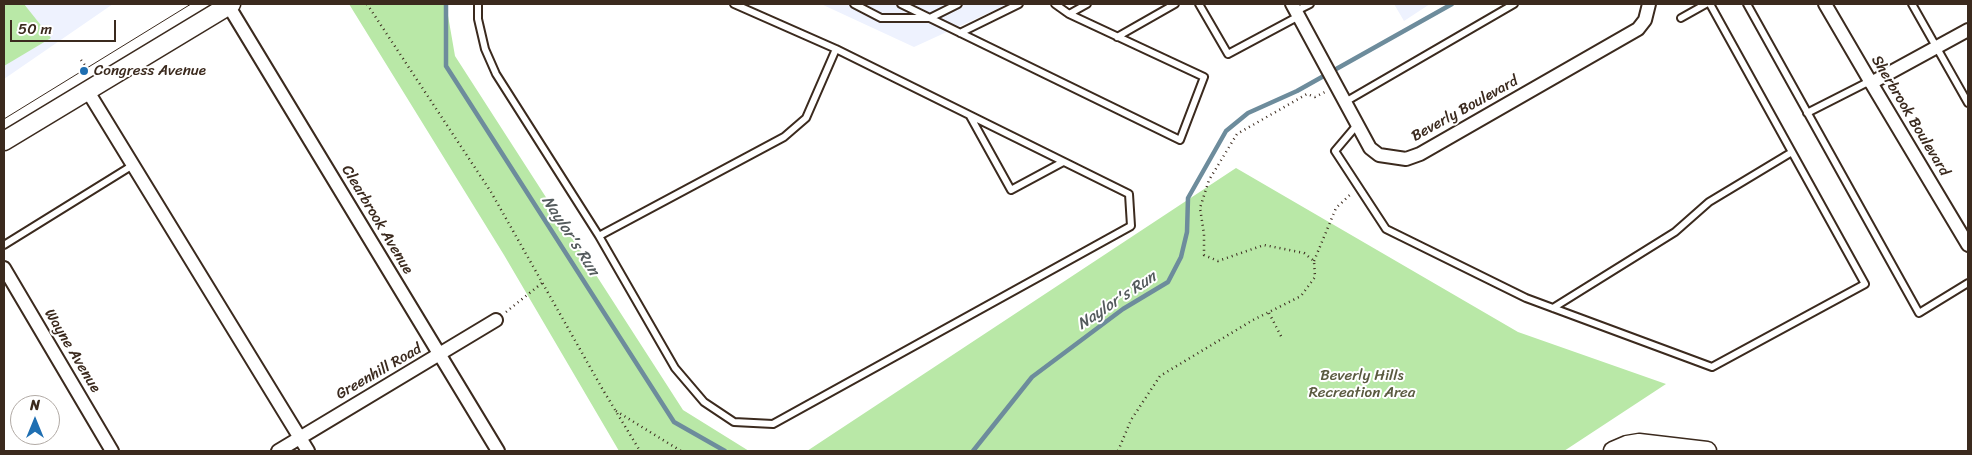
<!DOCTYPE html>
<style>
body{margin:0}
#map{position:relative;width:1972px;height:455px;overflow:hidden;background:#fff;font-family:Sriracha,sans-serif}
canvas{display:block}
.frame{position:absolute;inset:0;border:5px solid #3b2a1e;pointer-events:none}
.north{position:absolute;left:10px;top:395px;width:50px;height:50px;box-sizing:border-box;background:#fff;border:1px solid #b1aaa5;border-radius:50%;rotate:0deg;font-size:14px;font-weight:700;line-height:20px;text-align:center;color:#3b2a1e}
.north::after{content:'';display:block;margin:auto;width:18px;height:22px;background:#1f6fb2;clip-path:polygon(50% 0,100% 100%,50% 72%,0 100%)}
.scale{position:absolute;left:10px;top:20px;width:106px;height:22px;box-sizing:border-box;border:2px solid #3b2a1e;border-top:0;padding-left:6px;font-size:15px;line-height:18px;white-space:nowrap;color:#3b2a1e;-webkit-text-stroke:4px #fff;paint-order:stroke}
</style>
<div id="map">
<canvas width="1972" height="455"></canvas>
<div class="frame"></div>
<div class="north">N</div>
<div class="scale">50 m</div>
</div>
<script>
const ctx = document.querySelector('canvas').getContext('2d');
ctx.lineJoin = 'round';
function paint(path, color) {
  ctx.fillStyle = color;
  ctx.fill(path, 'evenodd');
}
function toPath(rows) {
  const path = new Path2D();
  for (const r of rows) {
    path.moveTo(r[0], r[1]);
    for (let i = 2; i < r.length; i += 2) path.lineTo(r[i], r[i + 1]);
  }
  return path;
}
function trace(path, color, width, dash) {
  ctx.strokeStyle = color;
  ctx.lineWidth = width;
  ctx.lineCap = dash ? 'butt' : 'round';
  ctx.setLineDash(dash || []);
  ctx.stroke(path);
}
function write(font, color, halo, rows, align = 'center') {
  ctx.font = font + ' Sriracha,sans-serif';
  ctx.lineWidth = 4;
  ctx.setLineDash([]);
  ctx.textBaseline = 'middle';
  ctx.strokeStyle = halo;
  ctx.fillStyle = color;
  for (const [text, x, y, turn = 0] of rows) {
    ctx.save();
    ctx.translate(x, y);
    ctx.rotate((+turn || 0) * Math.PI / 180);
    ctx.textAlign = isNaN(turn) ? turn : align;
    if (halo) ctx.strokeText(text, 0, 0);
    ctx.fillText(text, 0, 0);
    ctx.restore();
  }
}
paint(toPath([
 [4,4,113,4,4,79],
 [821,4,1008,4,914,47],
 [1394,4,1430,4,1404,21]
]), '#eef2fe');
paint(toPath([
 [4,4,24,4,51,38,4,66],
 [349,4,446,4,455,56,683,410,749,451,619,451,504,255],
 [1236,168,1518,332,1666,384,1564,451,807,451]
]), '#b9e8a7');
trace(toPath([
 [446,4,446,66,674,422,725,451],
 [973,451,1032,377,1123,309,1168,282,1181,257,1187,232,1188,198,1226,131,1248,113,1297,91,1452,4]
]), '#6d8c9c', 4.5);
const lane = toPath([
 [478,4,478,19,485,49,496,74,599,236,675,368,704,402,734,422,773,424,1131,226,1129,194,836,49,806,118,784,137,599,236],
 [734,4,836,49],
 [854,4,881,18,930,18,958,4],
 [901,4,1180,140,1204,77,1069,14,1087,4],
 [1055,4,1069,14],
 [1199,4,1228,54,1299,16],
 [1747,4,1919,313,1968,283],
 [1912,4,1968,103],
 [1296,11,1310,4],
 [1681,18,1706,4],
 [960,33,1019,4],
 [1117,37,1175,4],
 [1345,102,1514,4],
 [1807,113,1870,81],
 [970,116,1011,190,1063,162],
 [1357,125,1335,151,1386,229,1526,298,1712,367,1865,284,1710,4],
 [4,245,133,165],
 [1553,308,1675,232,1709,202,1792,152]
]);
const street = toPath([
 [1292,4,1370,148,1379,155,1406,159,1420,154,1638,29,1645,20,1649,4],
 [1825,4,1870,81,1968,245],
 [228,5,498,451],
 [1871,83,1968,30],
 [87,90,308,451],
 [4,268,112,451],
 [278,451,496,320]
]);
const secondary = toPath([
 [4,141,231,4],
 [1613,451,1627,445,1639,443,1707,451]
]);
trace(lane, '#3b2a1e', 10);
trace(street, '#3b2a1e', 16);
trace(secondary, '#3b2a1e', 21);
trace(toPath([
 [367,4,491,192,603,390,640,451],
 [81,60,90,72],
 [1314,261,1336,208,1352,193],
 [506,312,542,283],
 [1269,313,1282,338],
 [616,411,681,451],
 [1118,451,1131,420,1160,376,1253,320,1301,296,1315,277,1314,261,1304,253,1264,245,1218,261,1204,255,1204,234,1200,208,1209,180,1237,134,1307,94,1315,97,1325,92]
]), '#3b2a1e', 2.5, [1, 4]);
trace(lane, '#fff', 6);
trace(street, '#fff', 12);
trace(secondary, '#fff', 18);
trace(toPath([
 [4,119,191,4]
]), '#3b2a1e', 1);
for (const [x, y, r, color] of [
 [84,71,5,"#1f6fb2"]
]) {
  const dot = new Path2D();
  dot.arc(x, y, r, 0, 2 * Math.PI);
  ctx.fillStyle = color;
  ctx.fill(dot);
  trace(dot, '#fff', 2);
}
write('15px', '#3b2a1e', '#fff', [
 ["Congress Avenue",94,71]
], 'left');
write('15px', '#3b2a1e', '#fff', [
 ["Beverly Boulevard",1465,109,-29],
 ["Sherbrook Boulevard",1910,116,59],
 ["Clearbrook Avenue",377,220,59],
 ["Wayne Avenue",72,351,59],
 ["Greenhill Road",379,372,-30]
]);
write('15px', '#5a5a40', '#fff', [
 ["Beverly Hills",1362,376],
 ["Recreation Area",1362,393]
]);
write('italic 16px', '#545b5d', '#fff', [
 ["Naylor's Run",570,236,57],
 ["Naylor's Run",1117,301,-34]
]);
</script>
